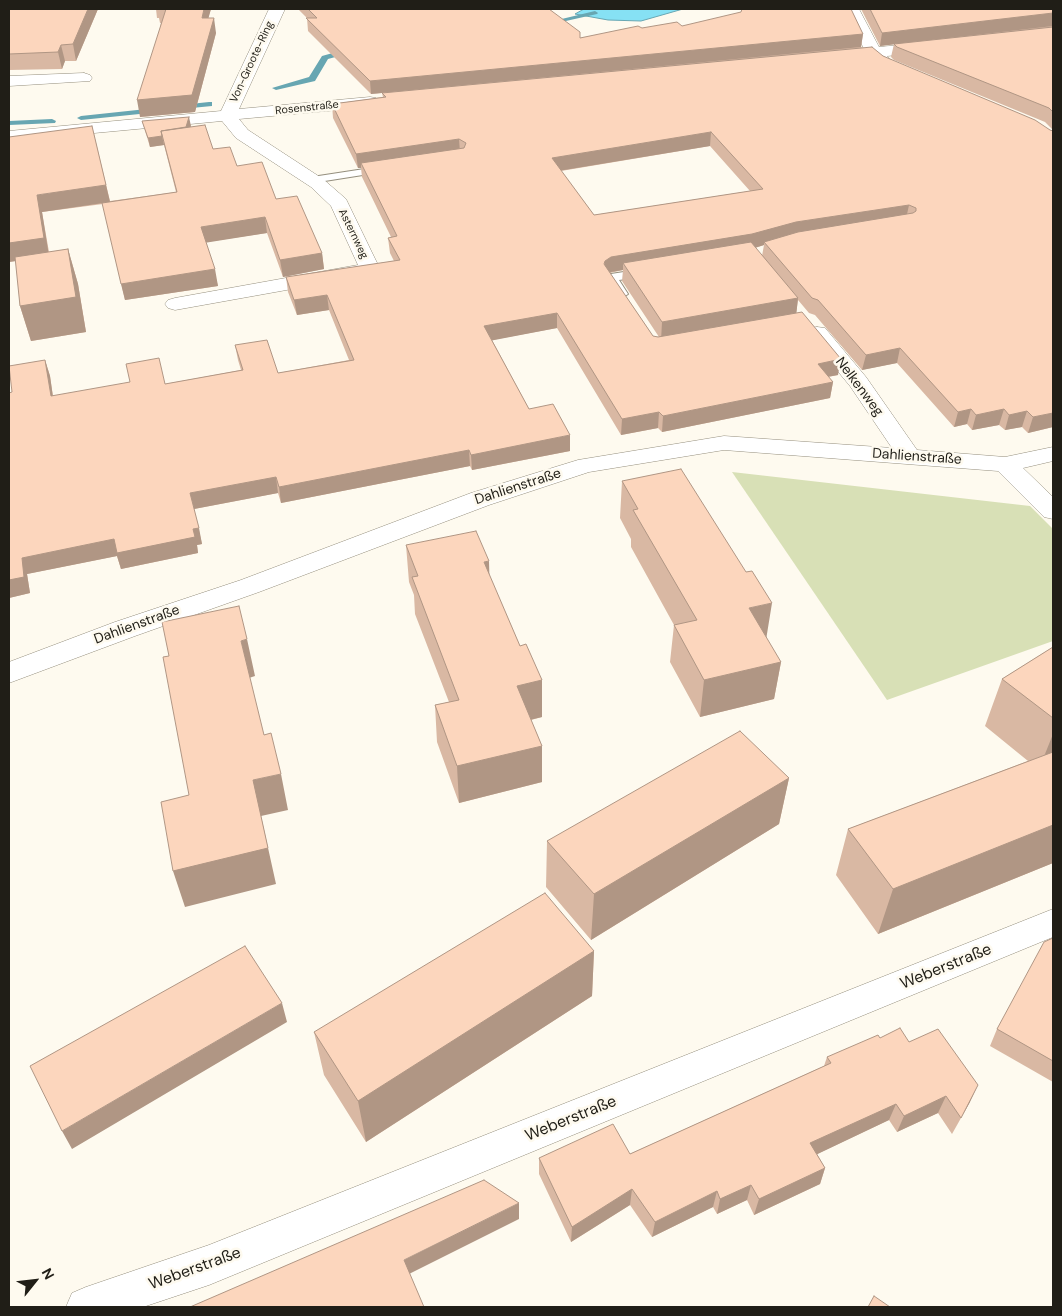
<!DOCTYPE html>
<meta charset="utf-8">
<style>
body{margin:0}
#map{position:relative;width:1062px;height:1316px;overflow:hidden;background:#fefaef;font-family:"DM Sans",sans-serif}
canvas{display:block}
.frame{position:absolute;inset:0;border:10px solid #201e17;pointer-events:none}
.north{position:absolute;left:10px;top:1256px;width:50px;height:50px;-webkit-text-stroke:4px #fefaef;paint-order:stroke;rotate:61deg;font-size:14px;font-weight:700;line-height:20px;text-align:center;color:#201e17}
.north::after{content:'';display:block;margin:auto;width:18px;height:22px;background:#201e17;clip-path:polygon(50% 0,100% 100%,50% 72%,0 100%)}
</style>
<div id="map">
<canvas width="1062" height="1316"></canvas>
<div class="frame"></div>
<div class="north">N</div>
</div>
<script>
const ctx = document.querySelector('canvas').getContext('2d');
ctx.lineJoin = 'round';
function paint(path, color) {
  ctx.fillStyle = color;
  ctx.fill(path, 'evenodd');
}
function toPath(rows) {
  const path = new Path2D();
  for (const r of rows) {
    path.moveTo(r[0], r[1]);
    for (let i = 2; i < r.length; i += 2) path.lineTo(r[i], r[i + 1]);
  }
  return path;
}
function trace(path, color, width, dash) {
  ctx.strokeStyle = color;
  ctx.lineWidth = width;
  ctx.lineCap = dash ? 'butt' : 'round';
  ctx.setLineDash(dash || []);
  ctx.stroke(path);
}
function write(font, color, halo, rows, align = 'center') {
  ctx.font = font + ' "DM Sans",sans-serif';
  ctx.lineWidth = 5;
  ctx.setLineDash([]);
  ctx.textBaseline = 'middle';
  ctx.strokeStyle = halo;
  ctx.fillStyle = color;
  for (const [text, x, y, turn = 0] of rows) {
    ctx.save();
    ctx.translate(x, y);
    ctx.rotate((+turn || 0) * Math.PI / 180);
    ctx.textAlign = isNaN(turn) ? turn : align;
    if (halo) ctx.strokeText(text, 0, 0);
    ctx.fillText(text, 0, 0);
    ctx.restore();
  }
}
paint(toPath([
 [732,472,1030,506,1053,529,1053,641,887,700]
]), '#d8e0b6');
const water = toPath([
 [584,9,683,9,641,21,608,20,575,14,584,9]
]);
paint(water, '#86e1f4');
trace(water, '#67a6b2', 1);
paint(toPath([
 [595,11,598,13,597,14,548,25,545,23,595,11],
 [347,49,351,51,350,53,328,59,315,81,276,90,272,88,309,77,322,56,347,49],
 [209,102,212,102,212,106,181,109,177,107,181,105,209,102],
 [156,108,159,108,159,112,81,120,77,118,81,116,156,108],
 [52,119,56,121,55,123,9,125,9,121,52,119]
]), '#67a6b2');
const service = toPath([
 [384,166,389,169,388,171,312,183,307,180,312,177,384,166],
 [643,269,649,273,647,276,619,280,628,294,622,298,618,297,605,278,611,274,643,269]
]);
const minor = toPath([
 [269,9,285,9,239,109,370,97,376,98,378,102,376,106,370,107,239,119,248,130,323,179,346,199,380,269,377,273,370,275,175,310,168,308,165,304,168,300,175,298,358,265,331,206,311,187,236,138,222,121,9,141,9,131,221,111,269,9],
 [845,9,859,9,879,47,930,42,936,44,938,47,936,50,930,52,887,56,894,64,892,67,886,69,880,67,870,58,841,61,835,59,833,56,835,53,864,49,845,9],
 [84,73,90,75,92,78,90,81,9,86,9,76,84,73],
 [817,327,825,328,866,377,917,450,1005,457,1053,447,1053,461,1023,468,1053,497,1053,519,1044,517,998,471,724,450,589,472,489,505,259,592,135,636,9,683,9,662,115,622,241,580,471,493,578,460,724,436,892,448,850,386,806,333,809,328,817,327],
 [1053,909,1053,937,209,1285,143,1307,66,1307,72,1293,86,1287,209,1245,1053,909]
]);
trace(service, '#958f7e', 2);
trace(minor, '#958f7e', 1);
paint(service, '#fff');
paint(minor, '#fff');
paint(toPath([
 [9,9,98,9,76,61,65,61,62,69,9,70],
 [156,9,211,9,208,18,216,33,195,112,140,117,161,23,160,23,159,18,157,18],
 [298,9,549,9,580,38,642,28,682,26,863,34,861,47,1050,130,1053,131,1053,427,1028,433,1022,427,1005,430,999,425,972,430,967,424,954,427,897,363,862,370,815,315,809,313,798,300,796,313,838,375,828,377,833,382,830,398,662,432,658,428,621,435,557,328,492,340,529,409,570,451,472,470,470,466,281,503,278,493,194,509,202,544,197,545,198,553,121,569,117,556,27,574,30,593,9,598,12,392,45,360,50,376,53,396,165,384,241,370,238,360,235,345,278,373,349,360,329,310,297,315,288,292,286,277,394,261,390,253,388,238,391,237,362,177,361,168,358,168,333,118,332,104,383,97,382,93,371,94,308,31,307,18],
 [710,146,750,191,594,215,561,171],
 [764,245,762,256,755,248],
 [623,270,622,281,659,337,653,336,610,273],
 [861,9,1053,9,1053,27,935,40,1053,27,1053,130,1045,122,894,60,891,57,894,44,880,46],
 [142,121,191,126,190,127,213,149,237,166,276,199,322,253,324,269,283,277,267,233,206,242,218,286,125,300,103,204,42,212,49,252,68,249,78,284,86,332,31,341,20,306,16,261,9,262,92,126,110,201,176,192,164,145,150,147],
 [622,481,781,662,774,699,700,717,670,662,674,625,631,547,631,539,620,518],
 [406,545,489,575,520,646,542,680,542,717,531,720,542,746,542,782,459,803,437,742,435,705,449,702,415,614,414,595,409,582],
 [1053,647,1053,863,878,934,836,875,848,829,1028,761,985,726,1002,679],
 [789,778,779,824,591,940,546,887,547,841],
 [1053,938,1053,1082,990,1046,997,1029],
 [594,951,592,996,366,1142,324,1075,314,1032],
 [880,1038,909,1042,970,1102,952,1134,938,1113,897,1132,889,1120,817,1154,825,1168,820,1184,754,1215,747,1200,717,1214,713,1207,652,1237,630,1205,571,1242,539,1174,539,1158,630,1154,824,1066,827,1057]
]), '#d9b8a3');
paint(toPath([
 [88,9,98,9,76,61,73,44],
 [204,9,211,9,204,34,202,18],
 [1053,13,1053,26,880,46,882,33],
 [214,18,216,33,195,112,140,117,137,100],
 [863,34,861,47,371,94,370,81],
 [61,45,65,61,62,69,58,52],
 [189,117,191,126,186,142,165,145],
 [711,132,710,146,552,172,552,158],
 [162,136,164,145,150,147,148,138],
 [459,139,460,153,361,163,361,168,358,168,356,154],
 [106,185,110,202,42,212,49,256,9,262,9,243,37,195],
 [909,205,906,219,764,242,764,245,751,249,623,263,623,270,611,272,604,276,603,279,605,261,611,257,796,222],
 [265,217,267,233,204,243,201,227],
 [68,249,78,284,86,332,31,341,20,306],
 [322,253,324,269,283,277,280,260],
 [215,269,218,286,125,300,121,284],
 [327,295,329,310,297,315,294,300],
 [798,298,796,317,661,341,662,322],
 [557,313,557,328,484,342,484,326],
 [900,348,897,363,862,370,866,355],
 [841,359,838,375,815,379,818,364],
 [45,360,50,376,55,412,51,396],
 [833,382,830,398,662,432,663,416],
 [971,409,967,424,954,427,958,412],
 [1004,409,999,425,972,430,976,415],
 [1027,411,1022,427,1005,430,1009,415],
 [659,412,658,428,621,435,622,419],
 [1053,413,1053,427,1028,433,1033,417],
 [570,435,570,451,472,470,471,455],
 [469,450,470,466,281,503,279,487],
 [276,477,278,493,194,509,190,493],
 [199,528,202,544,197,545,198,553,121,569,117,556,27,574,30,593,9,598,9,580,22,558,114,539],
 [489,561,490,598,484,562],
 [772,603,766,640,749,608],
 [247,639,255,676,249,678,241,641],
 [781,662,774,699,700,717,704,680],
 [542,680,542,717,517,723,517,686],
 [1053,734,1053,759,1039,769],
 [542,746,542,782,459,803,457,766],
 [281,774,288,810,261,816,276,884,185,907,173,871,253,780],
 [789,778,779,824,591,940,594,894],
 [1053,825,1053,863,878,934,893,889],
 [594,951,592,996,366,1142,358,1101],
 [282,1003,287,1022,72,1149,62,1131],
 [978,1085,970,1102,952,1134,961,1118],
 [946,1096,938,1113,897,1132,904,1116],
 [896,1104,889,1120,805,1160,810,1143],
 [825,1168,820,1184,754,1215,759,1199],
 [751,1185,747,1200,717,1214,720,1199],
 [632,1189,630,1205,571,1242,572,1227],
 [717,1191,713,1207,652,1237,655,1222],
 [519,1203,519,1219,407,1275,404,1260]
]), '#b09684');
const building = toPath([
 [9,9,88,9,73,44,61,45,58,52,9,54,9,9],
 [166,9,204,9,202,18,214,18,192,95,137,100,166,9],
 [308,9,549,9,580,32,580,38,638,26,642,28,677,22,682,26,741,12,742,9,851,9,863,34,370,81,306,18,317,18,308,9],
 [870,9,1053,9,1053,13,882,33,870,9],
 [1053,27,1053,112,1049,108,897,47,894,44,1053,27],
 [872,47,883,56,1035,120,1050,130,1053,131,1053,413,1033,417,1027,411,1009,415,1004,409,976,415,971,409,958,412,900,348,866,355,818,300,812,298,764,242,798,232,913,213,916,211,916,208,909,205,796,222,752,234,611,257,605,261,604,264,653,336,658,337,802,312,841,359,818,364,833,382,663,416,659,412,622,419,557,313,484,326,529,409,553,404,570,435,471,455,469,450,279,487,276,477,190,493,199,528,193,529,195,537,117,553,114,539,22,558,24,577,9,580,9,393,12,392,9,366,45,360,51,396,130,382,126,364,159,358,165,384,243,370,235,345,267,340,278,373,354,360,327,295,294,300,286,277,400,260,388,238,397,236,361,163,464,148,466,143,459,139,356,154,332,104,386,97,382,93,872,47],
 [711,132,763,189,594,215,552,158,711,132],
 [189,117,186,127,161,131,162,136,148,138,142,121,189,117],
 [205,125,213,149,230,147,237,166,262,162,276,199,297,196,322,253,280,260,265,217,201,227,215,269,121,284,102,203,177,192,161,131,205,125],
 [92,126,106,185,37,195,44,238,9,243,9,137,92,126],
 [751,242,798,298,662,322,623,263,751,242],
 [68,249,76,297,20,306,15,257,68,249],
 [681,469,746,572,752,571,772,603,749,608,781,662,704,680,674,625,697,620,633,510,638,509,622,481,681,469],
 [476,531,489,561,484,562,520,646,526,644,542,680,517,686,542,746,457,766,435,705,459,700,412,577,418,576,406,545,476,531],
 [239,606,247,639,241,641,264,735,271,733,281,774,253,780,268,848,173,871,161,802,189,795,163,657,169,656,162,622,239,606],
 [1053,647,1053,718,1002,679,1053,647],
 [740,731,789,778,594,894,547,841,740,731],
 [1053,752,1053,825,893,889,848,829,1053,752],
 [545,893,594,951,358,1101,314,1032,545,893],
 [1053,938,1053,1061,997,1029,1044,942,1053,938],
 [245,946,282,1003,62,1131,30,1066,245,946],
 [900,1028,909,1042,938,1029,978,1085,961,1118,946,1096,904,1116,896,1104,810,1143,825,1168,759,1199,751,1185,720,1199,717,1191,655,1222,632,1189,572,1227,539,1158,613,1124,630,1154,831,1063,827,1057,878,1035,880,1038,900,1028],
 [484,1180,519,1203,404,1260,424,1307,190,1307,484,1180],
 [874,1296,890,1307,868,1307,874,1296]
]);
paint(building, '#fcd6bd');
trace(building, '#b09684', 1);
write('11px', '#201e17', '#fefaef', [
 ["Von-Groote-Ring",252,62,-65],
 ["Rosenstraße",307,108,-6],
 ["Asternweg",353,234,64]
]);
write('14px', '#201e17', '#fefaef', [
 ["Nelkenweg",859,387,53],
 ["Dahlienstraße",917,457,4],
 ["Dahlienstraße",518,487,-18],
 ["Dahlienstraße",137,625,-20]
]);
write('16px', '#201e17', '#fefaef', [
 ["Weberstraße",946,967,-22],
 ["Weberstraße",571,1119,-22],
 ["Weberstraße",195,1269,-20]
]);
</script>
